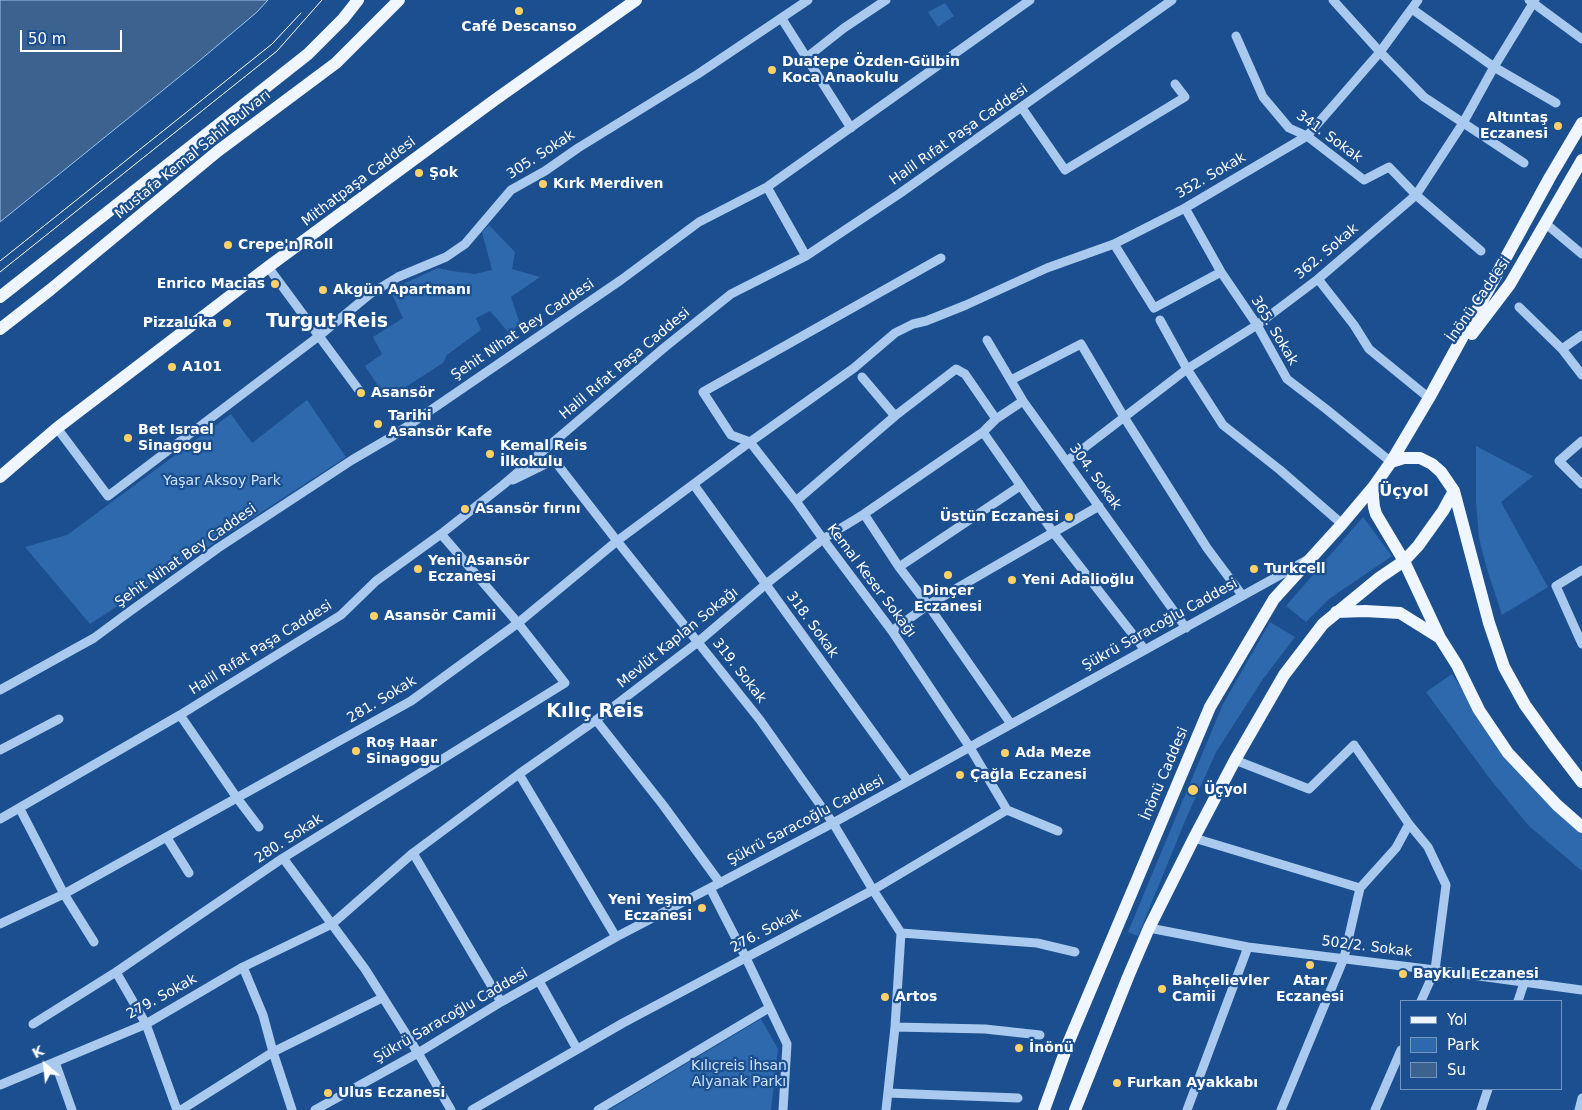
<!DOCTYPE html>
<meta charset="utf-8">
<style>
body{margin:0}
#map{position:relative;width:1582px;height:1110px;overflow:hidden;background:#1b4f8f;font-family:"DejaVu Sans",sans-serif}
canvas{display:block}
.legend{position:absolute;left:1400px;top:1000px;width:162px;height:90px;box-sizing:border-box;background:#1b4f8f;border:1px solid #7695bc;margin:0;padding:6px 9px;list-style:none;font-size:15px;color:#fff}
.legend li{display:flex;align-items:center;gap:10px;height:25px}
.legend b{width:25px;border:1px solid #7695bc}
.north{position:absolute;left:20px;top:1040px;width:50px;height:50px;-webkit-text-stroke:4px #1b4f8f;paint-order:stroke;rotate:332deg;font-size:14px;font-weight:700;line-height:20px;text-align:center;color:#fff}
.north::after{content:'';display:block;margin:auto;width:18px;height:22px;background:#fff;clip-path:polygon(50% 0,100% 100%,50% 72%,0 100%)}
.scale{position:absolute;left:20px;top:30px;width:102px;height:22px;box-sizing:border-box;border:2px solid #fff;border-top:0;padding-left:6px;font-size:15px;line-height:18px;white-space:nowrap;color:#fff;-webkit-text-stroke:4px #1b4f8f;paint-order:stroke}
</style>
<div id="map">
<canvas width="1582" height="1110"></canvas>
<ul class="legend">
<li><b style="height:6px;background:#f0f6ff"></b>Yol</li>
<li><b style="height:14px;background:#2e69ad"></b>Park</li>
<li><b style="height:14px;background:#3c6290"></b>Su</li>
</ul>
<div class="north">K</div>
<div class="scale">50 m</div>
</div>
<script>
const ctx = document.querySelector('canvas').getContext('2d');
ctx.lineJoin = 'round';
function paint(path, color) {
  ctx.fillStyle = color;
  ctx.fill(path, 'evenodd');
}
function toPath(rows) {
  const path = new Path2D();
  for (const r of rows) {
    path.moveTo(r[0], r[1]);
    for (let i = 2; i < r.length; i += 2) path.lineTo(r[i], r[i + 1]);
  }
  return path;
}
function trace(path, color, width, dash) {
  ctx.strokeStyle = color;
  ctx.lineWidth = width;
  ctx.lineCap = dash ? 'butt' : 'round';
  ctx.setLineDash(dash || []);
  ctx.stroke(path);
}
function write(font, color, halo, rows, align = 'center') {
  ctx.font = font + ' "DejaVu Sans",sans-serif';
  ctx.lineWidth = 4.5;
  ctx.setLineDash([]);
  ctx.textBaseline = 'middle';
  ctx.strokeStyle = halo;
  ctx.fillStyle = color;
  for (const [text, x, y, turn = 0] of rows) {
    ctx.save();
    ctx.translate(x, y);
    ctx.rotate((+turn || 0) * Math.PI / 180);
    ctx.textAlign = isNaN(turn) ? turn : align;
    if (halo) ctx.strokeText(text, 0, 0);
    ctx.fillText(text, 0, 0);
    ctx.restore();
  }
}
paint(toPath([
 [945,3,954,16,938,27,928,12],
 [489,225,515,252,512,269,540,277,511,297,520,324,509,333,490,311,476,318,481,330,447,355,443,363,387,399,365,366,382,354,373,337,403,318,390,290,438,268,452,271,475,274,492,270,482,232],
 [307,400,346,457,90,624,25,547,67,535,231,414,252,443],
 [1476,446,1533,476,1501,502,1548,587,1502,615,1486,566,1479,538,1476,502],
 [1363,517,1392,556,1329,599,1306,622,1286,606],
 [1270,622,1295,637,1263,679,1216,752,1185,821,1138,936,1128,932,1223,704],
 [1452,674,1506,756,1539,795,1582,832,1582,871,1529,826,1490,779,1426,692],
 [761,1019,778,1049,771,1110,609,1110]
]), '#2e69ad');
const water = toPath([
 [0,0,268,0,257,12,199,61,0,222,0,0]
]);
paint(water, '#3c6290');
trace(water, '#9cc4f0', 1);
trace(toPath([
 [1333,0,1380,52,1424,97,1524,163],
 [1529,0,1582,39],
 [1412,9,1494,67,1556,103],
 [782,19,851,128],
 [1236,36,1263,97,1289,128,1307,136,1364,180,1389,167,1416,195,1481,251],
 [806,58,844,28,886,0],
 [1022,108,1065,170,1185,97,1175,84],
 [767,187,806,256],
 [1185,208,1221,272,1257,325,1287,379,1326,409,1391,462],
 [1545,223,1582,254],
 [1114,244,1154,308,1221,272],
 [941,258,703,392,731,435,750,442,854,368,895,333,913,324,926,321,966,305,1047,268,1114,244,1185,208,1307,136,1380,52,1418,0],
 [268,267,361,393],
 [1318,279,1354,325,1369,349,1429,398],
 [1519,307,1562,349,1582,375],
 [1160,320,1187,369,1223,425,1280,470,1342,524],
 [987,340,1023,401,1186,628],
 [1562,349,1582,335],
 [862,377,895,416],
 [1011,380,1081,344,1124,417,1207,548,1242,595],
 [57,428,108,496,319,336,370,294,398,277,446,257,465,244,511,190,545,171,578,148,698,74,808,0],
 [983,432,1053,532,1145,650],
 [1582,441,1559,461,1582,484],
 [1067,461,1187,369,1257,325,1318,279,1416,195,1463,123,1494,67,1535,0],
 [513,480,554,460,617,541,760,720,833,823,873,890,901,933,895,1027,886,1110],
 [694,485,908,781],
 [796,501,895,416,956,369,965,374,996,419],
 [864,514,899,567,928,605,1011,724],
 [899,567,1020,486],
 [1582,570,1556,586,1582,644],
 [892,631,928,605,1099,506],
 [0,690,94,638,125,615,218,548,352,460,393,436,621,280,699,222,767,187,1030,0],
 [180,715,237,798,259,827],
 [596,720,663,805,720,883],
 [0,750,59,719],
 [1235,760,1309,789,1354,745,1409,824,1428,847,1446,885,1435,970,1421,1001],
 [519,774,616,937],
 [20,809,64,894,94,942],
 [1007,810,1058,831],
 [0,819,180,715,341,615,376,581,441,534,503,485,665,347,731,294,806,256,899,194,1172,0],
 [167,838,189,873],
 [1194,838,1360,888],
 [413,853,501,1002],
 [283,858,365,969,418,1053,451,1110],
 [710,888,746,958,787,1044,783,1110],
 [0,924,64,894,411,701,518,623,617,541,750,442,796,501,823,539,892,631,969,746,1007,810,873,890,623,1023,472,1110],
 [1149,928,1248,947,1435,970,1582,990],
 [901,933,1037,943,1075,952],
 [243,967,263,1015,273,1052,292,1110],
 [116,972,146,1024,177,1110],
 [539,981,577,1049],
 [1518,1001,1524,983],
 [33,1024,116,972,283,858,565,683,518,623,441,534],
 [895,1027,985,1029,1040,1035],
 [55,1062,72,1110],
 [0,1085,146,1024,243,967,332,924,413,853,519,774,596,720,698,642,766,584,823,539,864,514,983,432,996,419,1023,401],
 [888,1093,1018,1098],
 [181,1110,273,1052,382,998],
 [315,1110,418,1053,501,1002,616,937,710,888,833,823,1307,560],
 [598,1110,769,1008],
 [1187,1110,1248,947],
 [1281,1110,1344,958,1360,888,1396,848,1409,824],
 [1375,1110,1401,1050],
 [1481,1110,1488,1089],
 [1579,1110,1582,1098]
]), '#a9c9ee', 9);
trace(toPath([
 [0,297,308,54,343,19,358,0],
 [0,329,50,290,218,151,336,63,399,0],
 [1472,334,1510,284,1582,160],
 [1391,462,1404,458,1420,458,1432,464,1441,472,1454,491,1489,623,1504,667,1525,705,1553,744,1582,782],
 [0,477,57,428,268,267,496,99,636,0],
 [1374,486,1373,497,1374,507,1376,514,1404,561,1440,638,1457,665,1479,710,1508,753,1557,805,1582,827],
 [1336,612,1365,611,1400,613,1440,638],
 [1044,1110,1069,1041,1210,707,1274,599,1342,524,1374,486,1391,462,1429,398,1550,177,1582,123],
 [1075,1110,1128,977,1149,928,1194,838,1235,760,1284,675,1323,624,1379,578,1404,561,1418,546,1443,511,1454,491]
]), '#f0f6ff', 12);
trace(toPath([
 [0,261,272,44,301,13],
 [0,272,277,51,322,0]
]), '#fff', 1);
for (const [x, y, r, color] of [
 [519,11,5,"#ffd166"],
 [772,70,5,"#ffd166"],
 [1558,126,5,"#ffd166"],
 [419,173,5,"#ffd166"],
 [543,184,5,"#ffd166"],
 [228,245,5,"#ffd166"],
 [275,284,5,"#ffd166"],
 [323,290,5,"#ffd166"],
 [227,323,5,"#ffd166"],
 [172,367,5,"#ffd166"],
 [361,393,5,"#ffd166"],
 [378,424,5,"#ffd166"],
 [128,438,5,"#ffd166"],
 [490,454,5,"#ffd166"],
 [465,509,5,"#ffd166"],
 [1069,517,5,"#ffd166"],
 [418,569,5,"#ffd166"],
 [1254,569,5,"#ffd166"],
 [948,575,5,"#ffd166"],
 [1012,580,5,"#ffd166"],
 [374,616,5,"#ffd166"],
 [356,751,5,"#ffd166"],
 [1005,753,5,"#ffd166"],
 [960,775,5,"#ffd166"],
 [1193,790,6,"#ffd166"],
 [702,908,5,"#ffd166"],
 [1310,965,5,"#ffd166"],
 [1403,974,5,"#ffd166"],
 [1162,989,5,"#ffd166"],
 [885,997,5,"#ffd166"],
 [1019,1048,5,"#ffd166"],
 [1117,1083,5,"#ffd166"],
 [328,1093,5,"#ffd166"]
]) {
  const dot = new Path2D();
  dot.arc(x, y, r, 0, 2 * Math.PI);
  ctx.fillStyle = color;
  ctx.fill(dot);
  trace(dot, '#1b4f8f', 2);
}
write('bold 14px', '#fff', '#1b4f8f', [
 ["Café Descanso",519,27,"center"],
 ["Duatepe Özden-Gülbin",782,62],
 ["Koca Anaokulu",782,78],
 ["Altıntaş",1548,118,"right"],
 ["Eczanesi",1548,134,"right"],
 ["Şok",429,173],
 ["Kırk Merdiven",553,184],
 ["Crepe'n Roll",238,245],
 ["Enrico Macias",265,284,"right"],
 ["Akgün Apartmanı",333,290],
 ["Pizzaluka",217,323,"right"],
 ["A101",182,367],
 ["Asansör",371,393],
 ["Tarihi",388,416],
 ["Asansör Kafe",388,432],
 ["Bet Israel",138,430],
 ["Sinagogu",138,446],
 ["Kemal Reis",500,446],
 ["İlkokulu",500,462],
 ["Asansör fırını",475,509],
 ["Üstün Eczanesi",1059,517,"right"],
 ["Yeni Asansör",428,561],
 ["Eczanesi",428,577],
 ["Turkcell",1264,569],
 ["Yeni Adalioğlu",1022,580],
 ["Dinçer",948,591,"center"],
 ["Eczanesi",948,607,"center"],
 ["Asansör Camii",384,616],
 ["Roş Haar",366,743],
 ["Sinagogu",366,759],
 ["Ada Meze",1015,753],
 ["Çağla Eczanesi",970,775],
 ["Üçyol",1204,790],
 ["Yeni Yeşim",692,900,"right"],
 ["Eczanesi",692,916,"right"],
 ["Baykul Eczanesi",1413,974],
 ["Bahçelievler",1172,981],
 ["Camii",1172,997],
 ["Atar",1310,981,"center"],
 ["Eczanesi",1310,997,"center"],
 ["Artos",895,997],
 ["İnönü",1029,1048],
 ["Furkan Ayakkabı",1127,1083],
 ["Ulus Eczanesi",338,1093]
], 'left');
write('14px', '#fff', '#1b4f8f', [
 ["Halil Rıfat Paşa Caddesi",959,135,-35],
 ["341. Sokak",1329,137,36],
 ["Mustafa Kemal Sahil Bulvarı",193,155,-39],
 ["305. Sokak",541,155,-33],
 ["352. Sokak",1211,176,-30],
 ["Mithatpaşa Caddesi",359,182,-37],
 ["362. Sokak",1327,252,-40],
 ["İnönü Caddesi",1479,300,-55],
 ["Şehit Nihat Bey Caddesi",523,330,-34],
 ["365. Sokak",1274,331,59],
 ["Halil Rıfat Paşa Caddesi",625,364,-40],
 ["304. Sokak",1095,477,54],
 ["Şehit Nihat Bey Caddesi",186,556,-35],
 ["Kemal Keser Sokağı",871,581,53],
 ["318. Sokak",812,625,54],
 ["Şükrü Saracoğlu Caddesi",1160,625,-29],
 ["Mevlüt Kaplan Sokağı",678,638,-39],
 ["Halil Rıfat Paşa Caddesi",261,648,-32],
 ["319. Sokak",739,671,52],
 ["281. Sokak",382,700,-31],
 ["İnönü Caddesi",1165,774,-67],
 ["Şükrü Saracoğlu Caddesi",806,821,-28],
 ["280. Sokak",289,839,-33],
 ["276. Sokak",766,931,-28],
 ["502/2. Sokak",1367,947,7],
 ["279. Sokak",162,997,-29],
 ["Şükrü Saracoğlu Caddesi",451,1016,-30]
]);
write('14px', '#cfe3fa', '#1b4f8f', [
 ["Yaşar Aksoy Park",222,481],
 ["Kılıçreis İhsan",739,1066],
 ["Alyanak Parkı",739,1082]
]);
write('bold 16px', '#fff', '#1b4f8f', [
 ["Üçyol",1404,492]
]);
write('bold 19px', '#fff', '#1b4f8f', [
 ["Turgut Reis",327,322],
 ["Kılıç Reis",595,712]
]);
</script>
